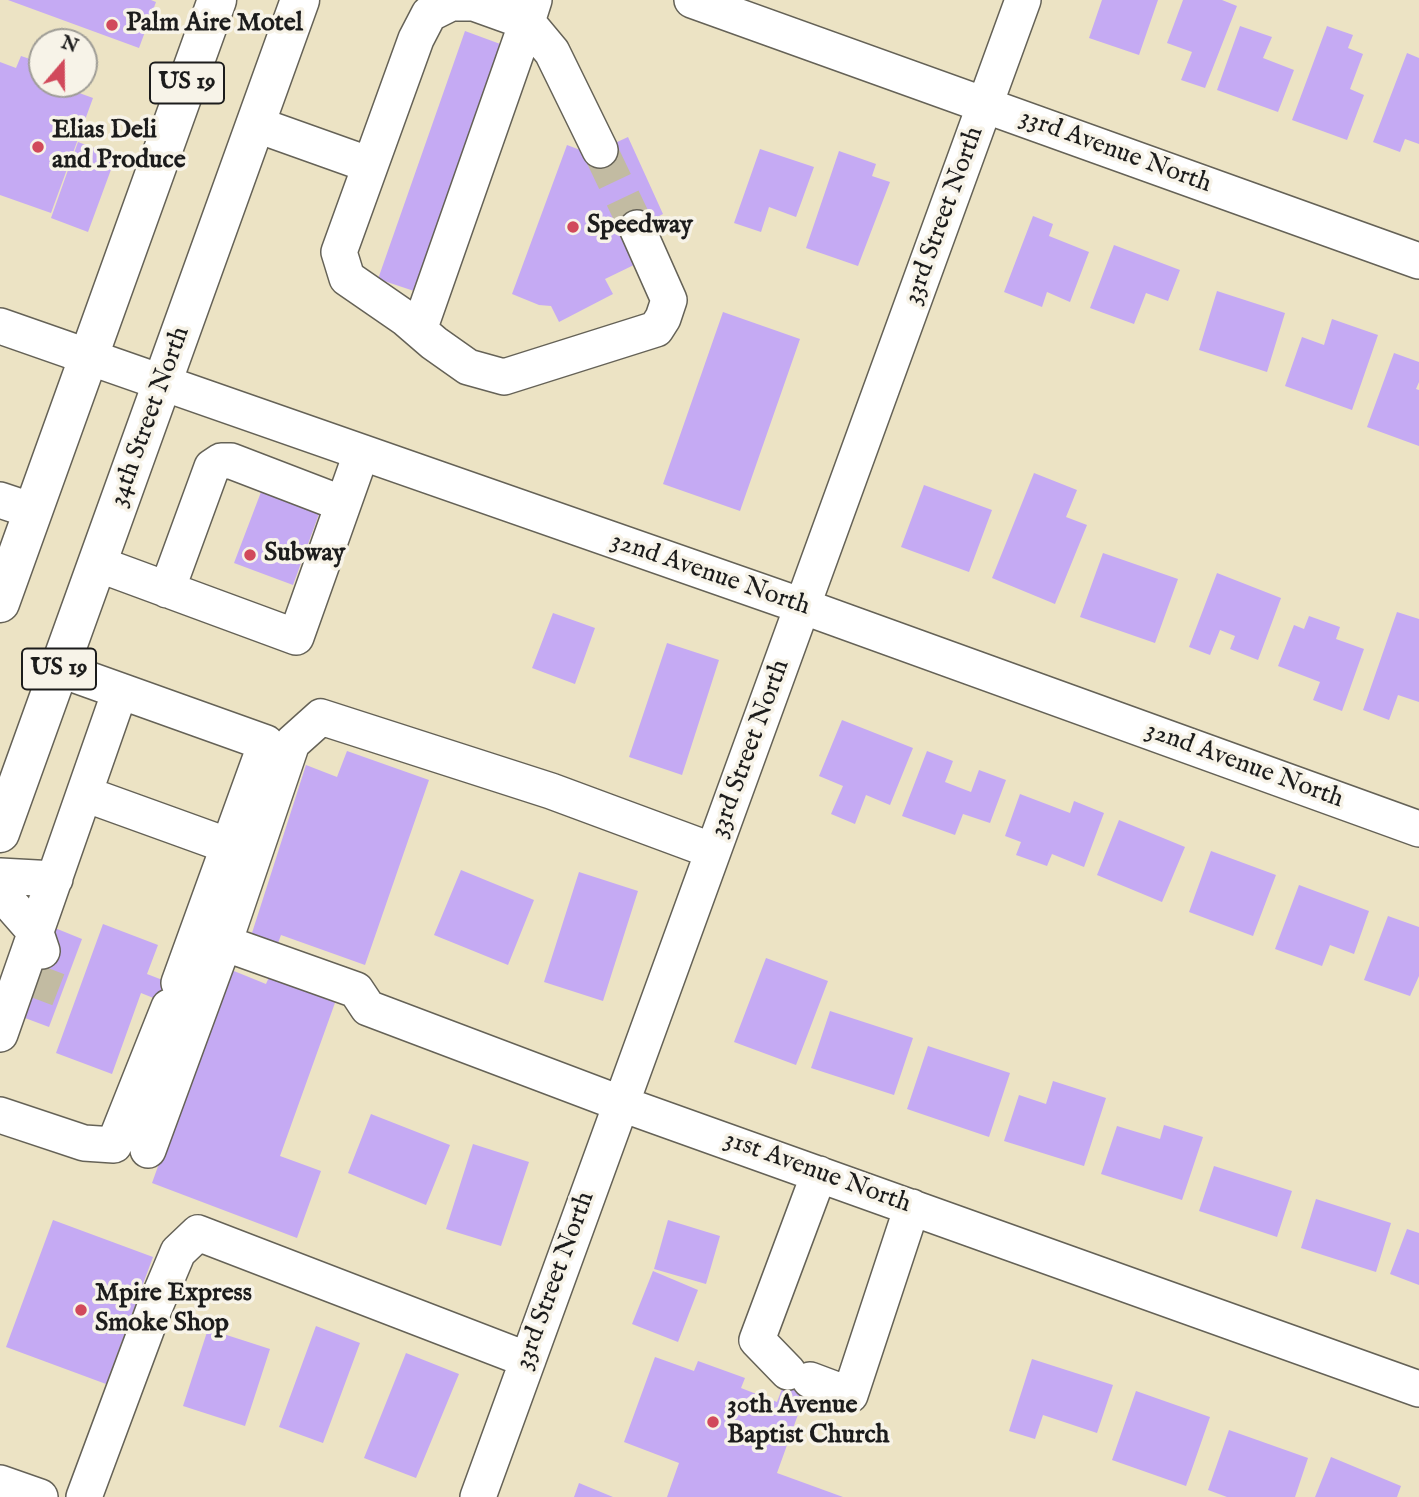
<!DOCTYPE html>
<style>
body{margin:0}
#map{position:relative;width:1419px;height:1497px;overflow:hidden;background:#ece3c4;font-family:"IM FELL English",serif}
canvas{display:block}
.north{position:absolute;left:28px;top:28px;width:70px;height:70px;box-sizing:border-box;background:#f7f3e8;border:2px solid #9f9d96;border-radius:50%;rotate:20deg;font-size:19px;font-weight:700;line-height:28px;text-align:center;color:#1c1c1c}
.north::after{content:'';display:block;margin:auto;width:24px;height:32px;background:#d1495b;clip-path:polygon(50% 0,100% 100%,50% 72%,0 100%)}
</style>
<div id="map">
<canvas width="1419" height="1497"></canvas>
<div class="north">N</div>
</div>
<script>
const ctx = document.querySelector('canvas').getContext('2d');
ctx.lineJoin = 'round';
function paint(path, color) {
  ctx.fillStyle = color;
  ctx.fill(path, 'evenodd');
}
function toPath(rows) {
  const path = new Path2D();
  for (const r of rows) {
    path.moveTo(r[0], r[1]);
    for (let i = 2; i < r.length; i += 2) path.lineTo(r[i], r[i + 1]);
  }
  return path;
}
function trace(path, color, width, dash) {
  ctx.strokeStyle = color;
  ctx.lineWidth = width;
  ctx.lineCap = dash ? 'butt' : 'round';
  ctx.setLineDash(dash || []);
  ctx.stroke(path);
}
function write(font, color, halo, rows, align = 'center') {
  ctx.font = font + ' "IM FELL English",serif';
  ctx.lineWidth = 7;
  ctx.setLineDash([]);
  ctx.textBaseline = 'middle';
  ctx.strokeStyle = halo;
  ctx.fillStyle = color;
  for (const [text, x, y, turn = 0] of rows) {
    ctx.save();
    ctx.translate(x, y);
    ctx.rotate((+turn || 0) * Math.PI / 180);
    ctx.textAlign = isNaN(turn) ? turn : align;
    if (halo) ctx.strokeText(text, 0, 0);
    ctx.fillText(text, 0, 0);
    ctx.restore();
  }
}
paint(toPath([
 [8,0,151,0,156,2,139,48],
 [1102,0,1158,0,1139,55,1089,38],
 [1183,0,1222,0,1237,6,1205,88,1181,80,1192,52,1167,43],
 [1240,26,1272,37,1263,58,1294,70,1278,112,1217,90],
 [1327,26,1353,35,1348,48,1363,54,1350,89,1364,95,1347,140,1292,120],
 [465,31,503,45,417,292,378,279],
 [1407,53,1419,58,1419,144,1405,139,1400,152,1373,142],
 [21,56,42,63,42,84,74,84,71,90,93,98,51,213,0,195,0,62,16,68],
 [628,137,663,214,637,228,638,263,605,279,613,294,559,322,551,306,539,305,512,294,567,145,591,154],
 [78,142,116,156,88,232,51,218],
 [760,149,814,167,796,217,769,207,761,232,734,223],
 [839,151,876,164,872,176,890,182,858,266,806,248],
 [1033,216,1053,224,1049,236,1089,252,1070,302,1047,292,1042,307,1004,292],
 [1114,245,1180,270,1168,301,1146,293,1134,324,1090,308],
 [1217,291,1285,313,1267,372,1199,350],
 [723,312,800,339,740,511,663,484],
 [1332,319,1378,335,1352,410,1285,386,1302,337,1324,345],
 [1394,353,1419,362,1419,382,1416,389,1419,390,1419,446,1367,427],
 [1034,473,1077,490,1066,517,1087,525,1055,604,992,578],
 [924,485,992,510,969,572,901,547],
 [261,492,319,514,293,585,234,563],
 [1103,553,1178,579,1155,643,1080,617],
 [1217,573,1281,598,1258,660,1230,649,1235,636,1220,630,1210,655,1189,647],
 [1397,612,1419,619,1419,702,1398,695,1389,720,1363,710],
 [553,613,595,628,575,684,532,668],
 [1309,616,1340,627,1336,639,1364,649,1342,711,1313,700,1320,682,1278,666,1294,625,1304,629],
 [667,643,719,660,682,775,629,757],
 [842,720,913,748,890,805,866,795,855,824,831,814,843,786,819,776],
 [347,751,429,780,365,965,281,935,277,946,251,936,306,765,337,777],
 [927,751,953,761,945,782,971,792,979,770,1006,780,990,823,963,814,955,835,902,816],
 [1020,794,1070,813,1074,801,1104,813,1084,867,1052,854,1047,866,1016,855,1021,842,1005,836],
 [1119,820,1185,847,1162,902,1097,875],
 [1211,851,1276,875,1253,936,1189,912],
 [461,870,534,900,508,965,434,935],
 [579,872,638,891,603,1001,544,982],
 [1299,885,1369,911,1354,954,1330,945,1322,966,1275,949],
 [1388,916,1419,927,1419,976,1410,996,1364,980],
 [103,924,158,945,147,974,178,986,171,1005,141,993,112,1074,56,1053],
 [50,926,82,939,49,1027,17,1015],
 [766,958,828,981,796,1065,734,1042],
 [229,969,266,984,270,975,336,1000,280,1156,321,1171,297,1238,152,1183],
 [830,1011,913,1038,894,1095,811,1068],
 [928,1046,1010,1073,989,1137,907,1109],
 [1053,1081,1106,1098,1084,1166,1004,1141,1019,1095,1046,1104],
 [371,1114,450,1145,426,1205,348,1173],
 [1164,1125,1203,1137,1182,1200,1101,1174,1117,1126,1160,1139],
 [473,1144,529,1162,501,1246,446,1229],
 [1214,1166,1292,1191,1277,1237,1199,1211],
 [1316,1199,1391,1223,1376,1272,1301,1248],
 [53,1220,153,1257,106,1384,6,1347],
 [668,1220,720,1236,706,1284,654,1269],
 [1407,1229,1419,1233,1419,1285,1390,1274],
 [653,1271,698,1290,678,1342,632,1324],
 [316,1326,360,1343,323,1443,279,1427],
 [208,1329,270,1349,245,1426,183,1406],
 [406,1353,459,1374,416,1478,364,1458],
 [655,1357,694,1371,698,1361,745,1378,741,1388,777,1402,792,1362,814,1370,777,1473,843,1497,667,1497,679,1463,624,1442],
 [1032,1359,1113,1385,1097,1433,1043,1415,1035,1439,1009,1431],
 [1136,1391,1210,1417,1186,1486,1112,1460],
 [1229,1430,1308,1458,1295,1497,1227,1497,1208,1490],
 [1331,1457,1401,1486,1397,1497,1315,1497],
 [579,1483,613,1497,574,1497]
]), '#c5aaf3');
trace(toPath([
 [600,150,637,228],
 [36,999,48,968]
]), '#c2bba2', 35, [35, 18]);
const minor = toPath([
 [534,0,527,22,474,3,451,3,429,14,416,39,339,252,347,278,405,318,434,343,468,367,504,377,656,329,663,318,669,300,637,228],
 [692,0,1419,261],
 [527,22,552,52,600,150],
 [255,124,370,165],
 [0,326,802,606,1419,829],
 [419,330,527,22],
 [0,500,33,511],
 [98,564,296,637,361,454],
 [167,590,212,467,221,461,231,461,343,504],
 [59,669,266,743,179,983],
 [85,794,229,846],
 [0,876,55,879],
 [0,892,36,933,42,951],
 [224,943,356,990,368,1008,622,1104,1419,1389],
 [0,1034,120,691],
 [0,1115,84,1143,114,1145,169,1007],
 [148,1150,224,943,292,743,321,717,551,791,713,851],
 [788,1372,757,1340,819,1174],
 [810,1380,850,1395,912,1207],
 [0,1483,40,1497],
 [84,1497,154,1309,178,1252,198,1233,528,1360],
 [478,1497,1023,0]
]);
const highway = toPath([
 [0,603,217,0],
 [0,833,300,0]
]);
trace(minor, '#656257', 38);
trace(highway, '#656257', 41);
trace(minor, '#fff', 35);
trace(highway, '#fff', 38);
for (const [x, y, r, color] of [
 [112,25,7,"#d1495b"],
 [38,147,7,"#d1495b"],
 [573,227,7,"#d1495b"],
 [250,555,7,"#d1495b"],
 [81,1310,7,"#d1495b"],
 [713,1422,7,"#d1495b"]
]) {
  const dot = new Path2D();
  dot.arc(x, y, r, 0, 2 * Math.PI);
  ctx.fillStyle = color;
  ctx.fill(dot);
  trace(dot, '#f7f3e8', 2.5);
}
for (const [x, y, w] of [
 [187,83,74],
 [59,669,74]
]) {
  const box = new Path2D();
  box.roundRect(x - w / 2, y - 20.5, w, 41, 5);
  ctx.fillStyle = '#f7f3e8';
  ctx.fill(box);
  trace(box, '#1c1c1c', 2);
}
write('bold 24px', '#1c1c1c', null, [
 ["US 19",187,83],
 ["US 19",59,669]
]);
write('bold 26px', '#1c1c1c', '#f7f3e8', [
 ["Palm Aire Motel",126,25],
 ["Elias Deli",52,132],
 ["and Produce",52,162],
 ["Speedway",587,227],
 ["Subway",264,555],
 ["Mpire Express",95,1295],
 ["Smoke Shop",95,1325],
 ["30th Avenue",727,1407],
 ["Baptist Church",727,1437]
], 'left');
write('26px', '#1c1c1c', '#f7f3e8', [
 ["33rd Avenue North",1115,152,20],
 ["33rd Street North",945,216,-70],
 ["34th Street North",151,417,-70],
 ["32nd Avenue North",710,575,19],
 ["33rd Street North",751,749,-70],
 ["32nd Avenue North",1244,766,20],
 ["31st Avenue North",817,1173,20],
 ["33rd Street North",556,1281,-70]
]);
</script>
